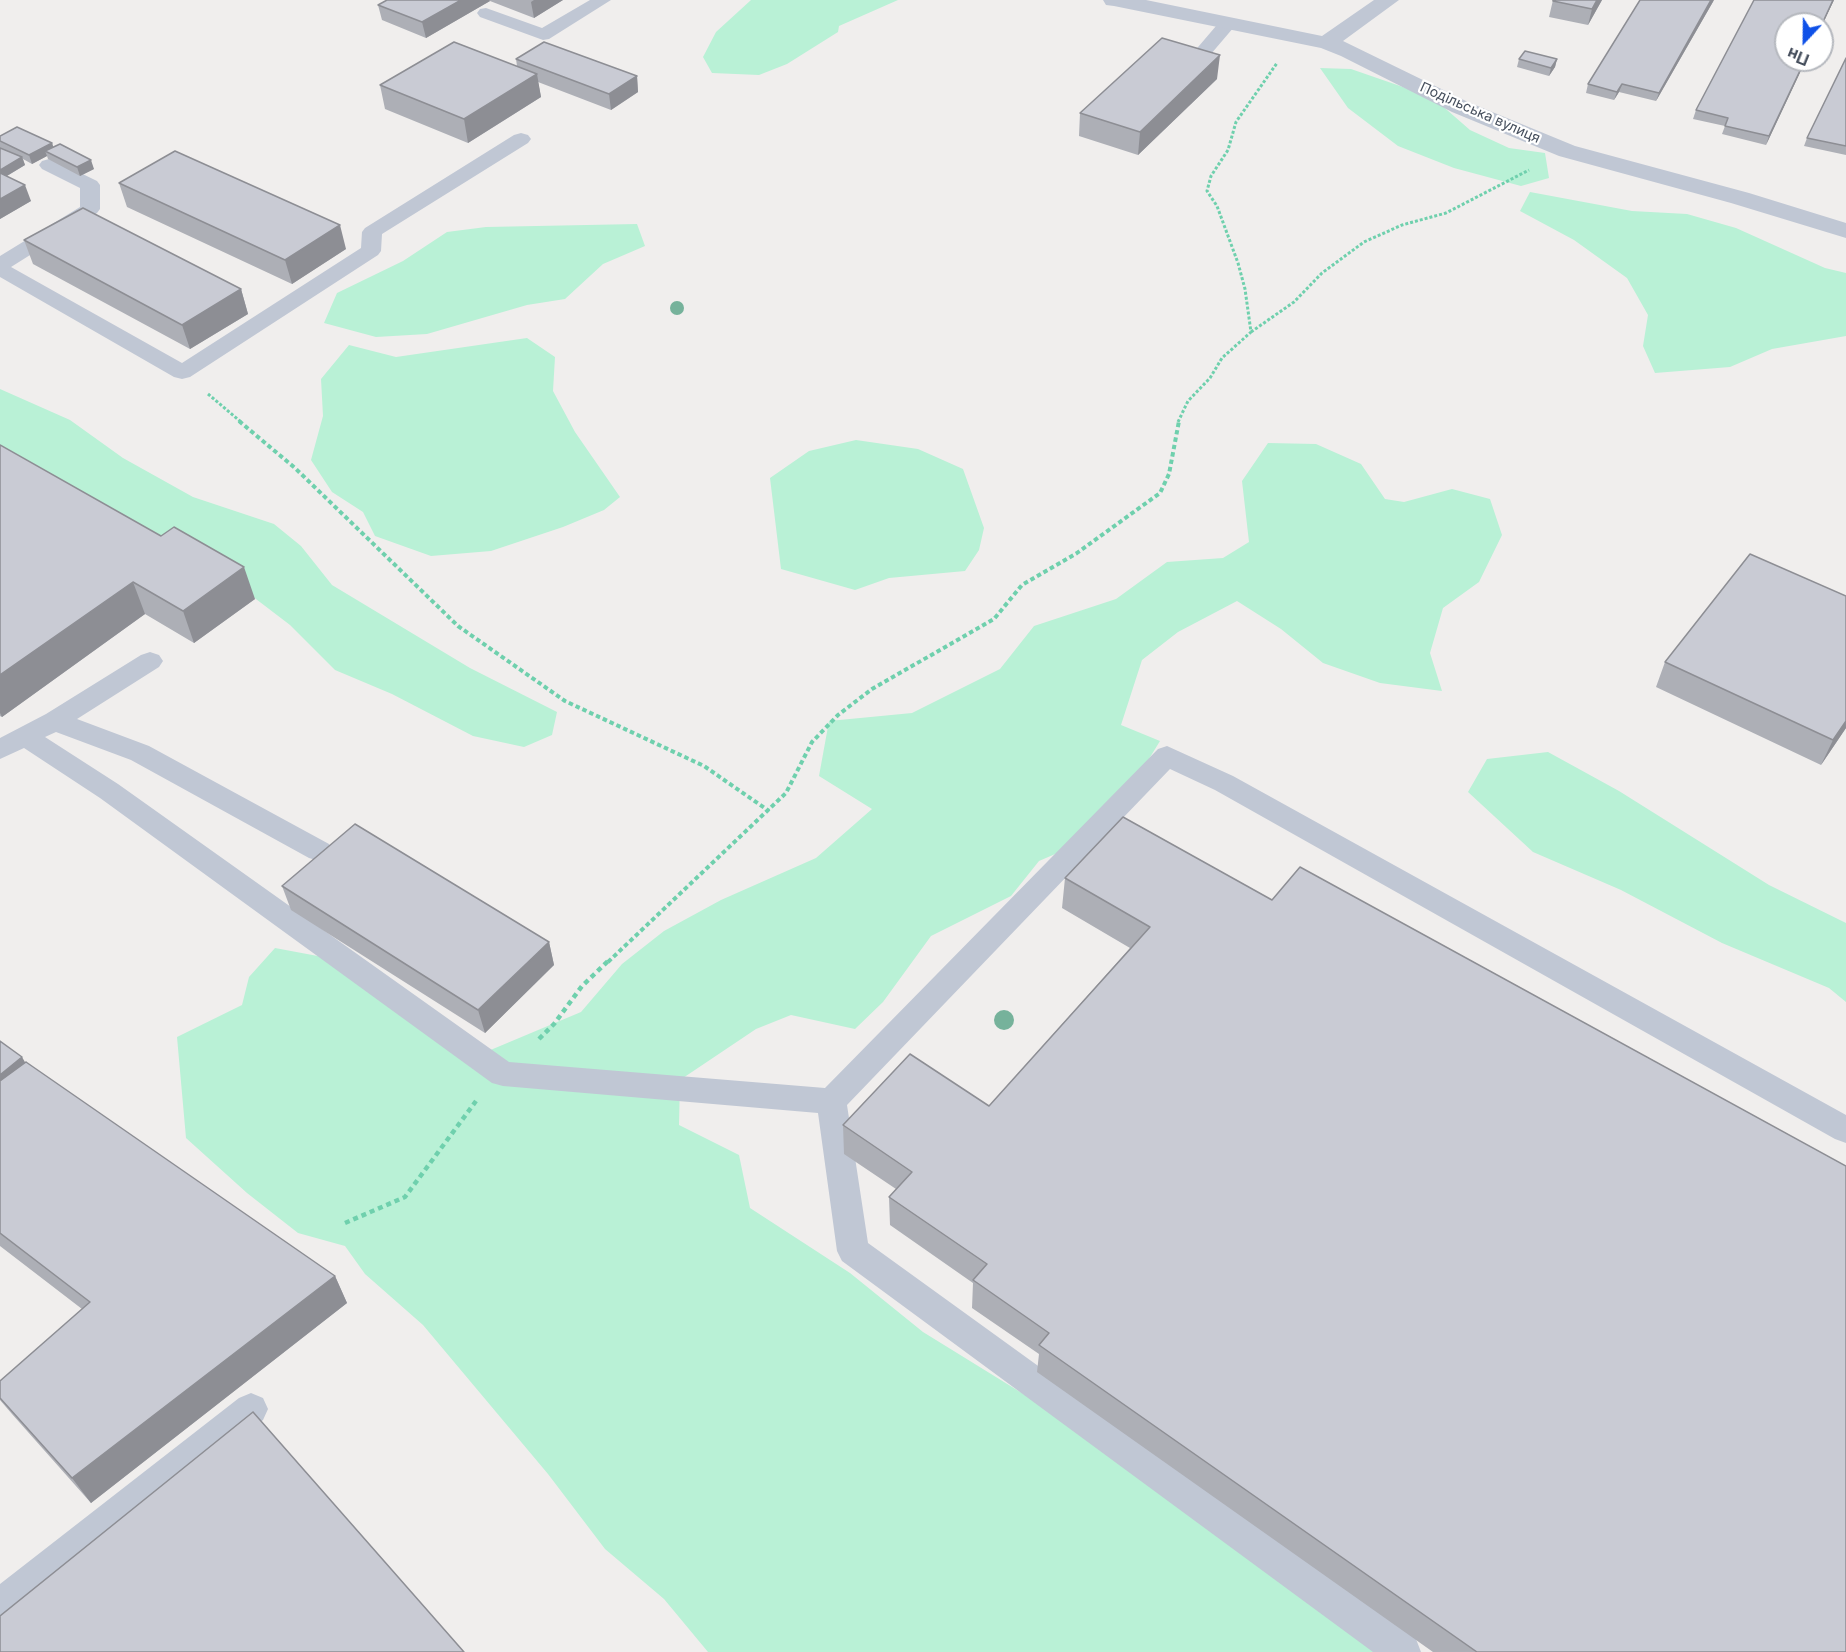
<!DOCTYPE html>
<meta charset="utf-8">
<style>
body{margin:0}
#map{position:relative;width:1846px;height:1652px;overflow:hidden;background:#f0eeed;font-family:Inter,sans-serif}
canvas{display:block}
.north{position:absolute;left:1774px;top:12px;width:60px;height:60px;box-sizing:border-box;background:#fff;border:2px solid #b5b8be;border-radius:50%;rotate:202deg;font-size:16px;font-weight:700;line-height:24px;text-align:center;color:#454e5c}
.north::after{content:'';display:block;margin:auto;width:21px;height:27px;background:#0f51e8;clip-path:polygon(50% 0,100% 100%,50% 72%,0 100%)}
</style>
<div id="map">
<canvas width="1846" height="1652"></canvas>
<div class="north">Пн</div>
</div>
<script>
const ctx = document.querySelector('canvas').getContext('2d');
ctx.lineJoin = 'round';
function paint(path, color) {
  ctx.fillStyle = color;
  ctx.fill(path, 'evenodd');
}
function toPath(rows) {
  const path = new Path2D();
  for (const r of rows) {
    path.moveTo(r[0], r[1]);
    for (let i = 2; i < r.length; i += 2) path.lineTo(r[i], r[i + 1]);
  }
  return path;
}
function trace(path, color, width, dash) {
  ctx.strokeStyle = color;
  ctx.lineWidth = width;
  ctx.lineCap = dash ? 'butt' : 'round';
  ctx.setLineDash(dash || []);
  ctx.stroke(path);
}
function write(font, color, halo, rows, align = 'center') {
  ctx.font = font + ' Inter,sans-serif';
  ctx.lineWidth = 4.5;
  ctx.setLineDash([]);
  ctx.textBaseline = 'middle';
  ctx.strokeStyle = halo;
  ctx.fillStyle = color;
  for (const [text, x, y, turn = 0] of rows) {
    ctx.save();
    ctx.translate(x, y);
    ctx.rotate((+turn || 0) * Math.PI / 180);
    ctx.textAlign = isNaN(turn) ? turn : align;
    if (halo) ctx.strokeText(text, 0, 0);
    ctx.fillText(text, 0, 0);
    ctx.restore();
  }
}
paint(toPath([
 [751,0,898,0,839,26,838,32,787,64,759,75,712,73,703,57,716,32],
 [1320,68,1351,69,1403,87,1439,103,1470,130,1509,148,1545,153,1549,178,1521,186,1454,168,1398,146,1348,108],
 [1530,192,1632,211,1687,214,1736,228,1825,268,1846,273,1846,336,1772,349,1730,367,1655,373,1643,346,1648,315,1627,278,1574,240,1520,211],
 [637,224,645,246,603,264,565,299,527,305,427,334,376,337,324,323,337,293,403,261,447,232,486,227],
 [527,338,555,357,553,391,575,432,620,497,604,510,563,527,491,551,431,556,375,536,363,512,332,492,311,460,323,416,321,379,349,345,396,357],
 [0,389,70,420,123,458,193,497,274,524,301,546,332,585,470,668,557,712,552,735,524,747,473,736,392,694,335,670,290,625,252,596,0,459],
 [856,440,918,449,963,469,984,528,979,550,965,571,889,578,855,590,781,569,770,478,809,451],
 [1268,443,1316,444,1361,464,1385,499,1404,502,1452,489,1490,499,1502,535,1479,582,1443,608,1430,653,1442,691,1380,683,1323,663,1281,629,1237,601,1178,632,1142,660,1121,725,1160,741,1136,780,1090,839,1039,861,1011,896,931,936,883,1002,855,1029,791,1015,756,1029,680,1080,679,1125,739,1155,750,1208,850,1273,923,1332,1085,1432,1401,1652,708,1652,664,1599,605,1549,548,1474,423,1325,365,1274,345,1246,298,1233,247,1193,186,1138,177,1037,242,1005,249,977,275,948,339,960,481,1054,581,1012,622,964,664,931,721,900,816,858,872,809,819,776,829,721,912,713,1000,669,1034,626,1116,599,1167,562,1223,558,1249,542,1242,481],
 [1548,752,1619,791,1769,885,1846,923,1846,1002,1829,988,1722,943,1621,890,1533,852,1468,792,1487,759]
]), '#b9f1d6');
trace(toPath([
 [1251,332,1294,302,1322,273,1364,242,1402,225,1446,213,1529,170],
 [208,394,241,422],
 [1178,422,1188,401,1210,378,1222,358,1251,332,1245,289,1238,263,1217,206,1207,191,1211,176,1228,150,1236,122,1277,63]
]), '#6fd0ad', 3, [3, 2]);
trace(toPath([
 [239,421,295,468,458,626,565,701,704,766,769,811],
 [608,962,786,793,812,742,838,715,872,689,994,619,1022,585,1077,553,1160,493,1169,474,1179,421]
]), '#6fd0ad', 4, [4.5, 3]);
trace(toPath([
 [539,1039,554,1024,582,986,609,960],
 [345,1223,405,1197,476,1101]
]), '#6fd0ad', 4.5, [5, 4]);
paint(toPath([
 [590,0,611,0,549,39,543,40,480,17,477,13,480,9,486,8,542,28,590,0],
 [1228,18,1234,19,1237,23,1234,27,1199,68,1187,68,1184,64,1187,60,1222,19,1228,18],
 [521,133,528,135,531,139,528,143,382,234,381,251,378,255,190,377,182,379,174,377,0,277,0,256,80,207,80,188,42,169,39,165,42,161,49,159,56,161,97,181,100,185,100,209,97,213,11,267,182,363,361,248,362,232,365,228,514,135,521,133],
 [150,652,159,655,163,661,159,667,77,719,149,746,329,844,333,851,329,858,319,861,309,858,131,760,56,732,45,737,118,784,509,1062,825,1088,1158,749,1167,746,1233,776,1846,1115,1846,1143,1835,1139,1215,790,1170,769,847,1105,868,1243,1416,1639,1421,1652,1373,1652,842,1261,837,1251,818,1113,503,1086,492,1083,100,798,24,748,0,759,0,738,46,714,141,655,150,652],
 [251,1393,263,1398,268,1409,263,1420,13,1620,0,1625,0,1584,239,1398,251,1393]
]), '#c0c7d4');
paint(toPath([
 [1103,0,1146,0,1322,36,1374,0,1399,0,1343,41,1468,102,1575,146,1749,193,1846,223,1846,238,1731,203,1559,156,1452,112,1341,56,1321,48,1114,6,1106,5,1103,0]
]), '#c0c7d4');
ctx.fillStyle = '#76b29b';
for (const [x, y, r] of [
 [677,308,7],
 [1004,1020,10]
]) {
  ctx.beginPath();
  ctx.arc(x, y, r, 0, 2 * Math.PI);
  ctx.fill();
}
paint(toPath([
 [387,0,563,0,534,18,490,1,426,38,382,20,378,5],
 [1553,0,1602,0,1588,25,1549,17],
 [1714,0,1656,101,1619,92,1614,100,1586,93,1588,84],
 [1834,0,1766,145,1722,134,1725,126,1693,119,1696,110],
 [1846,58,1846,155,1804,146,1807,138],
 [516,59,637,76,638,92,611,110,538,82,541,97,468,143,385,109,380,85,517,66],
 [1519,59,1557,59,1555,67,1549,76,1517,67],
 [1217,79,1138,155,1079,136,1080,113],
 [0,136,52,143,53,147,94,169,80,176,48,159,47,156,32,164,23,159,25,165,7,176,31,201,0,219],
 [119,183,346,249,292,284,127,207],
 [24,240,241,289,248,314,190,349,33,264],
 [0,445,255,599,194,643,145,614,2,717,0,716],
 [1846,596,1846,728,1821,765,1656,687,1665,662],
 [1123,817,1846,1652,1433,1652,1037,1372,1039,1354,972,1308,973,1283,890,1225,889,1197,896,1189,844,1154,843,1125,989,1106,1130,948,1062,908,1065,878],
 [282,886,549,942,554,965,485,1033,291,910],
 [0,1041,25,1063,335,1276,347,1303,91,1503,12,1414,0,1400,0,1381,82,1309,0,1246]
]), '#adafb6');
paint(toPath([
 [461,0,489,0,490,1,426,38,422,22],
 [534,0,563,0,534,18,531,2],
 [1597,0,1602,0,1588,25,1592,9],
 [1711,0,1714,0,1656,101,1659,93],
 [1833,0,1834,0,1822,25,1822,24],
 [1220,55,1217,79,1138,155,1140,132],
 [1557,59,1555,67,1549,76,1551,68],
 [1805,60,1806,60,1766,145,1769,136],
 [537,74,541,97,468,143,464,119],
 [637,76,638,92,611,110,609,94],
 [1622,84,1619,92,1614,100,1617,92],
 [52,143,55,152,45,151,47,156,32,164,29,155],
 [22,157,25,165,0,180,0,170],
 [91,160,94,169,80,176,77,167],
 [25,185,31,201,0,219,0,199],
 [340,225,346,249,292,284,285,260],
 [241,289,248,314,190,349,182,325],
 [244,567,255,599,194,643,183,611],
 [133,582,145,614,2,717,0,713,0,675],
 [1846,721,1846,728,1821,765,1833,740],
 [549,942,554,965,485,1033,478,1010],
 [22,1057,39,1086,0,1119,0,1075],
 [335,1276,347,1303,91,1503,72,1478]
]), '#8d8e94');
const building = toPath([
 [387,0,461,0,422,22,378,5,387,0],
 [1553,0,1597,0,1592,9,1553,1,1553,0],
 [1640,0,1711,0,1659,93,1622,84,1617,92,1588,84,1640,0],
 [1754,0,1833,0,1822,24,1786,24,1786,60,1805,60,1769,136,1725,126,1728,118,1696,110,1754,0],
 [1162,38,1220,55,1140,132,1080,113,1162,38],
 [454,42,537,74,464,119,380,85,454,42],
 [544,42,637,76,609,94,516,59,544,42],
 [1525,51,1557,59,1551,68,1519,59,1525,51],
 [1846,58,1846,146,1807,138,1846,58],
 [17,127,52,143,29,155,0,141,0,136,17,127],
 [60,144,91,160,77,167,45,151,60,144],
 [0,148,22,157,0,170,0,148],
 [175,151,340,225,285,260,119,183,175,151],
 [0,173,25,185,0,199,0,173],
 [83,208,241,289,182,325,24,240,83,208],
 [0,445,161,536,174,527,244,567,183,611,133,582,0,675,0,445],
 [1750,554,1846,596,1846,721,1833,740,1665,662,1750,554],
 [1123,817,1272,900,1300,867,1846,1166,1846,1652,1477,1652,1039,1345,1049,1333,973,1280,987,1264,889,1197,912,1172,843,1125,910,1054,989,1106,1150,927,1065,878,1123,817],
 [355,824,549,942,478,1010,282,886,355,824],
 [0,1041,22,1057,0,1075,0,1041],
 [26,1062,335,1276,72,1478,0,1398,0,1381,90,1302,0,1233,0,1081,26,1062],
 [253,1412,464,1652,0,1652,0,1616,253,1412]
]);
paint(building, '#c9cbd4');
trace(building, '#8d8e94', 1.5);
write('14px', '#454e5c', '#fff', [
 ["Подільська вулиця",1480,113,24]
]);
</script>
